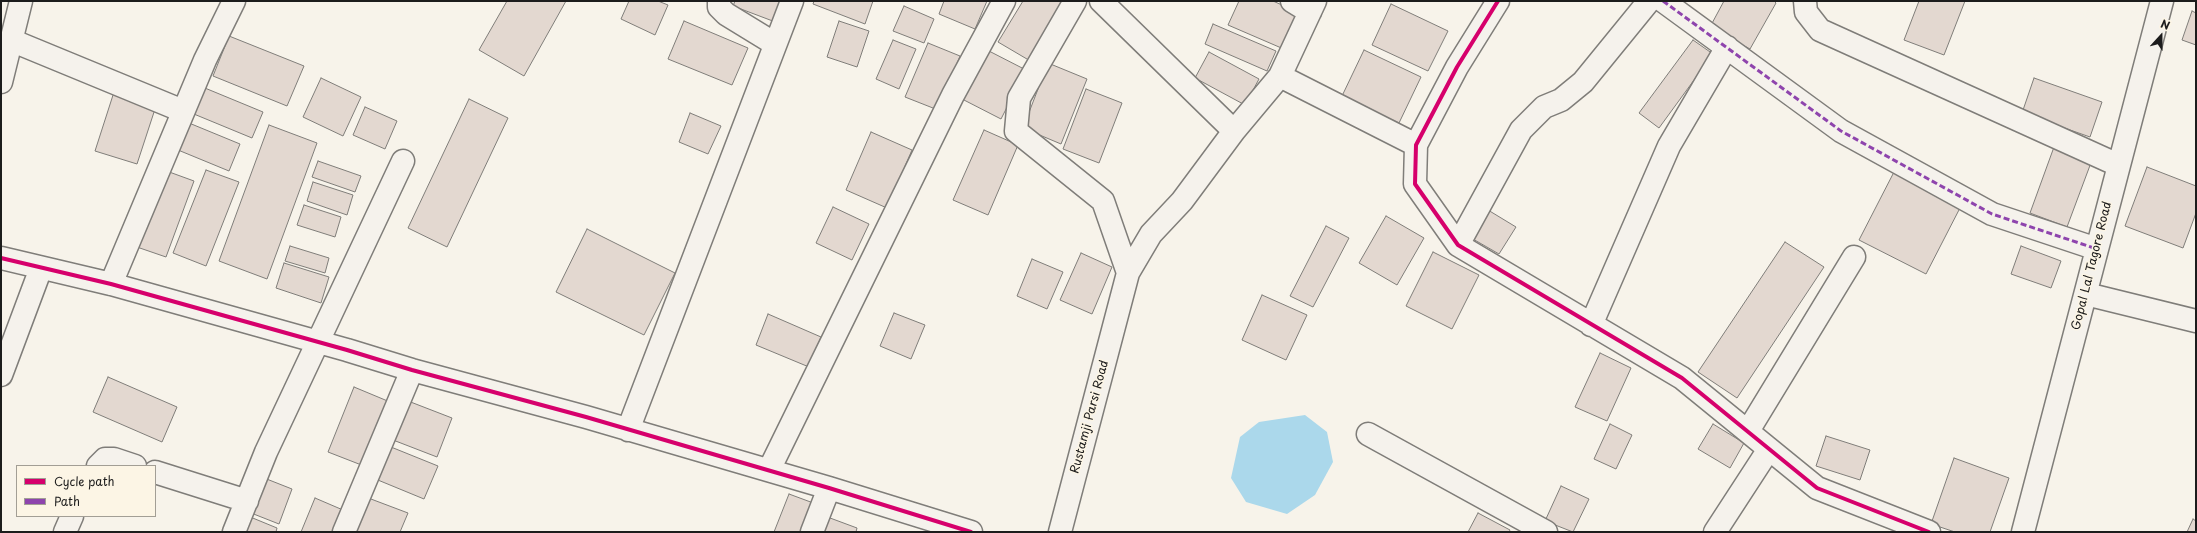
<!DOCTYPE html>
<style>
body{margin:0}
#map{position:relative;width:2197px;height:533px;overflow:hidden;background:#f7f3ea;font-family:"Playpen Sans",sans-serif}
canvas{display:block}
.frame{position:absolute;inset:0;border:2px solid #1c1c1c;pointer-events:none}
.legend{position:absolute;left:16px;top:465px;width:140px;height:52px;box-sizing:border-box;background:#fcf5e5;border:1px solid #a29e95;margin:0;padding:5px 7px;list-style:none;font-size:12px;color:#1c1c1c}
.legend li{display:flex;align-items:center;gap:8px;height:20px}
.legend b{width:20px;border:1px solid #a29e95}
.north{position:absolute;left:2141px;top:16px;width:40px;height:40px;-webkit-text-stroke:3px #fcf5e5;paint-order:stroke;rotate:21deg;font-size:11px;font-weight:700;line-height:16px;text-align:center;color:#1c1c1c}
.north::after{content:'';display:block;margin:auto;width:14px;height:18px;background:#1c1c1c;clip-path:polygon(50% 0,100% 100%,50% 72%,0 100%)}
</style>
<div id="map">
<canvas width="2197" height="533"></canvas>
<div class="frame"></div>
<ul class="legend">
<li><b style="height:5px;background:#d6006c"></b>Cycle path</li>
<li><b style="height:5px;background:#8e44ad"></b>Path</li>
</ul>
<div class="north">N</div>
</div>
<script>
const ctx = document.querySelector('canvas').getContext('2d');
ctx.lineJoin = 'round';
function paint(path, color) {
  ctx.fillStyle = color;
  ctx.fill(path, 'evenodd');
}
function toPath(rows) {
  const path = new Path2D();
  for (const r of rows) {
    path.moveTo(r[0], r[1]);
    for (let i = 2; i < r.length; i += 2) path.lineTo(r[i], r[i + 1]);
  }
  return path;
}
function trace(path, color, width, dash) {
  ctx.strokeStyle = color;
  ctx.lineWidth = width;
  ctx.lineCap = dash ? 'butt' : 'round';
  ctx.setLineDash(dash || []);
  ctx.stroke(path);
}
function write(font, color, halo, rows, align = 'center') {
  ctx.font = font + ' "Playpen Sans",sans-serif';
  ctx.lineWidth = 3;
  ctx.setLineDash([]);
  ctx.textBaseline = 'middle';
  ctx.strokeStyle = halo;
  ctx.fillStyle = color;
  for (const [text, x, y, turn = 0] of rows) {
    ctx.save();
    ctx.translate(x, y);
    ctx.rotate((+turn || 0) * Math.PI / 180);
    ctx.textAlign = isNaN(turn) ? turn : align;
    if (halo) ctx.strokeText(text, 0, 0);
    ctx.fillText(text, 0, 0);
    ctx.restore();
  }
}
paint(toPath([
 [1305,415,1327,432,1333,462,1315,495,1287,514,1246,502,1231,478,1240,437,1259,422]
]), '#abd8eb');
const building = toPath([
 [507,1,566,1,524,76,479,50,507,1],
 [629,1,658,1,668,5,655,35,621,19,629,1],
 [735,1,786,1,778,23,733,6,735,1],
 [814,1,873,1,865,24,813,4,814,1],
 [944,1,987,1,975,29,939,14,944,1],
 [1023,1,1070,1,1032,62,998,42,1023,1],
 [1239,1,1273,1,1302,14,1286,50,1228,25,1239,1],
 [1724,1,1774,1,1776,3,1750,49,1710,27,1724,1],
 [1919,1,1965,1,1944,55,1904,40,1919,1],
 [1391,4,1448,31,1428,71,1372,45,1391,4],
 [904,6,934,19,924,43,893,31,904,6],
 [2192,11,2196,13,2196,45,2182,40,2192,11],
 [684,21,748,48,732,85,668,59,684,21],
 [839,21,869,31,857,67,827,57,839,21],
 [1213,24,1276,51,1267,71,1205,44,1213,24],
 [229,36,304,66,287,106,213,76,229,36],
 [893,40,916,49,899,89,876,79,893,40],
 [1693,40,1713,54,1659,128,1639,113,1693,40],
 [928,43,960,56,938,110,905,97,928,43],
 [987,50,1026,70,1001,119,962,99,987,50],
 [1364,50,1421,77,1399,123,1342,96,1364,50],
 [1209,52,1259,79,1245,105,1195,78,1209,52],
 [1048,63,1087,79,1061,144,1023,128,1048,63],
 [321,78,361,97,343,136,303,117,321,78],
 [2034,78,2102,102,2090,137,2022,113,2034,78],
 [200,86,263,112,252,138,189,112,200,86],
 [1086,89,1122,103,1099,163,1063,149,1086,89],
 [114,92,156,106,137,164,95,151,114,92],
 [469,99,508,118,447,247,408,228,469,99],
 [365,107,397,121,385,149,353,135,365,107],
 [690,113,721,126,708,154,679,142,690,113],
 [189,123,240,144,229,171,178,150,189,123],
 [269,125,317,143,267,279,219,261,269,125],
 [984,130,1018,145,988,215,953,200,984,130],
 [871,132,912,150,887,208,846,190,871,132],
 [2054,147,2092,160,2067,227,2030,213,2054,147],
 [318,161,361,176,355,192,312,177,318,161],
 [2147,167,2196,186,2196,213,2183,248,2125,226,2147,167],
 [161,169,194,181,166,257,134,246,161,169],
 [206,170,239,182,206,266,173,253,206,170],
 [1894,172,1961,206,1926,274,1859,240,1894,172],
 [313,182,353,195,347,215,307,201,313,182],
 [304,205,341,217,335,237,297,225,304,205],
 [833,207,869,224,852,260,816,243,833,207],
 [1483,207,1516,227,1499,254,1466,235,1483,207],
 [1386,216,1424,238,1397,285,1359,263,1386,216],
 [1326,226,1349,238,1313,307,1290,296,1326,226],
 [587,229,675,273,644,335,556,292,587,229],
 [1785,242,1824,267,1737,398,1698,372,1785,242],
 [290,246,329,258,325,273,285,261,290,246],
 [2021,246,2061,261,2051,288,2011,274,2021,246],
 [1433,252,1479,275,1452,329,1406,306,1433,252],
 [1081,253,1112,267,1092,314,1060,300,1081,253],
 [1032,259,1063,272,1047,309,1017,296,1032,259],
 [284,263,329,277,321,303,276,288,284,263],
 [1262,295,1307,315,1286,360,1242,340,1262,295],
 [894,313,925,325,911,359,880,346,894,313],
 [768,314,821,337,809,367,756,345,768,314],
 [1600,353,1631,368,1607,421,1575,407,1600,353],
 [108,377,177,407,162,442,93,412,108,377],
 [354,387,390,402,364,466,328,452,354,387],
 [408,401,452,418,437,457,393,440,408,401],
 [1610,424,1632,435,1616,469,1594,459,1610,424],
 [1713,424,1744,443,1730,468,1698,449,1713,424],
 [1826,436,1870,450,1860,480,1816,466,1826,436],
 [386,445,438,466,424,499,373,478,386,445],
 [1954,458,2009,478,1990,532,1955,532,1931,524,1954,458],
 [259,476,292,489,279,524,246,511,259,476],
 [1561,486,1589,499,1573,532,1545,521,1561,486],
 [789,494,816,504,805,532,774,532,789,494],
 [363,496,408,513,400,532,355,532,363,496],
 [315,498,343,510,334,532,301,532,315,498],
 [1478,513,1510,530,1509,532,1468,532,1478,513],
 [243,514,277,528,276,532,236,532,243,514],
 [822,515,857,528,856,532,816,532,822,515],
 [2193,519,2196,521,2196,532,2187,532,2193,519]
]);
paint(building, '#e3d8d0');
trace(building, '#7f7d79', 1);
const minor = toPath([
 [719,1,719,7,726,14,775,44],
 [1075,1,1019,98,1016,131,1103,201,1128,273],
 [1101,1,1234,131],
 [1292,1,1310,12],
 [1498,1,1457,67,1416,145,1415,184,1458,245,1682,378,1817,488,1929,532],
 [1663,1,1841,131,1992,214,2097,249],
 [1805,1,1806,12,1820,30,2118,165],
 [13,41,183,111],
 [1280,76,1416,145],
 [1,82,21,1],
 [1458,245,1521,130,1544,107,1561,100,1583,82,1649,1],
 [1,258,111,284,347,350,412,370,586,417,829,488,971,532],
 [111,284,205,60,234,1],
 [2086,294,2196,321],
 [1591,325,1669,146,1727,47],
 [1,375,41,268],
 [628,430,792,1],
 [1748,431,1854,257],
 [1368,434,1546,532],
 [98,466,105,459,114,459,135,466],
 [769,470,953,95,1004,1],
 [155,472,247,501],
 [65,532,72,516],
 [234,532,266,452,403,161],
 [344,532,412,370],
 [812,532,829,488],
 [1060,532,1128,273,1151,234,1182,201,1234,131,1280,76,1315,1],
 [1715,532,1769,449],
 [2023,532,2162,1]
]);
trace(minor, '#7f7d79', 25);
trace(minor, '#f5f2ec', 22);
trace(toPath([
 [1663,1,1841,131,1992,214,2097,249]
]), '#8e44ad', 3, [6, 3]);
trace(toPath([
 [1498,1,1457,67,1416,145,1415,184,1458,245,1682,378,1817,488,1929,532],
 [1,258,111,284,347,350,412,370,586,417,829,488,971,532]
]), '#d6006c', 4);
write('12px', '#1c1c1c', '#fcf5e5', [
 ["Gopal Lal Tagore Road",2092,266,-76],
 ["Rustamji Parsi Road",1090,417,-75]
]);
</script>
